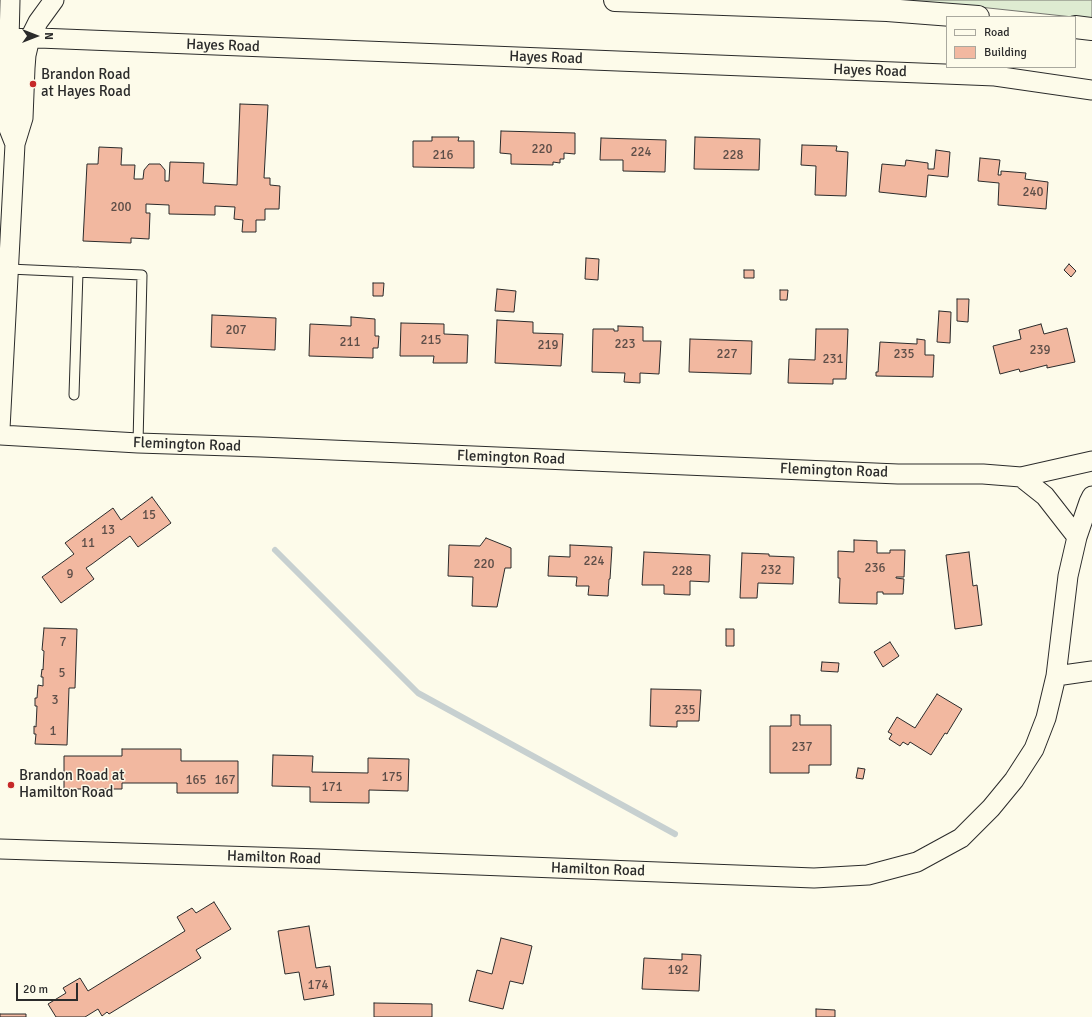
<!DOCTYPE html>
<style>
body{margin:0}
#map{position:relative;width:1092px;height:1017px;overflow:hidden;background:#fdfbea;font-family:Signika,sans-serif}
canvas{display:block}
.legend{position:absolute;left:946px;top:16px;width:130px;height:52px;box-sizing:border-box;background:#fdfbea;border:1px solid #a9a89e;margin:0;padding:5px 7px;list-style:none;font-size:12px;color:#2b2b2b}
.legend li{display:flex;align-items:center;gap:8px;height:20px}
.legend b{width:20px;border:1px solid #a9a89e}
.north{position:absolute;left:16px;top:16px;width:40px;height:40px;-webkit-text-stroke:3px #fdfbea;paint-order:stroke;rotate:90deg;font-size:11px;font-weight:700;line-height:16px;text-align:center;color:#2b2b2b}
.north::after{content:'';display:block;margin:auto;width:14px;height:18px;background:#2b2b2b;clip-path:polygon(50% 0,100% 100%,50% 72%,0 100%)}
.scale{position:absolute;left:16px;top:983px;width:62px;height:18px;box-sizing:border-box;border:2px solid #2b2b2b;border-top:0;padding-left:5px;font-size:12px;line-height:14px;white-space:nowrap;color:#2b2b2b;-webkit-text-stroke:3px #fdfbea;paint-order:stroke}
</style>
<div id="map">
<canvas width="1092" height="1017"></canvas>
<ul class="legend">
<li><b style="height:5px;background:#fdfbea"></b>Road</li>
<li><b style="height:11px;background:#f2b8a0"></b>Building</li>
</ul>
<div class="north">N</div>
<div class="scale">20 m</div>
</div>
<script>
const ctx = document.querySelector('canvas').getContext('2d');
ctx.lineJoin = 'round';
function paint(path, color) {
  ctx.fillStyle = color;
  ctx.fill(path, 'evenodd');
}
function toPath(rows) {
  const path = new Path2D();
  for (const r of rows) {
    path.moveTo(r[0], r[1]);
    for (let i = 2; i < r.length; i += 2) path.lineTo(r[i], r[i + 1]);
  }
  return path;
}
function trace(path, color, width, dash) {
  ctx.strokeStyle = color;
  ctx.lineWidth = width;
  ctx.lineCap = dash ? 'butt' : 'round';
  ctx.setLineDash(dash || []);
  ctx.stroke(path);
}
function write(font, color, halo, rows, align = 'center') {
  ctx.font = font + ' Signika,sans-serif';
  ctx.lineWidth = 3;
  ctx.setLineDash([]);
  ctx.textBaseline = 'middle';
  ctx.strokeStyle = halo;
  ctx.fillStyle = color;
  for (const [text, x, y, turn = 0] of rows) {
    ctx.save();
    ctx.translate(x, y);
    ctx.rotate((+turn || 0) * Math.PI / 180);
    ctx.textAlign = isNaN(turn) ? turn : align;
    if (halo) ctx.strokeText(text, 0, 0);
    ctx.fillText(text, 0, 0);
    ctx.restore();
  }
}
const green = toPath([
 [886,0,1092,0,1092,19,979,7,886,0]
]);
paint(green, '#deebd1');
trace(green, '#74746e', 1);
trace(toPath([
 [275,550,418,693,675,834]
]), '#c7d0d0', 6);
const building = toPath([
 [240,104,268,105,264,178,270,178,270,185,280,186,279,209,265,209,265,220,256,220,256,232,242,232,243,220,234,219,235,207,215,206,215,215,169,214,169,205,146,204,146,213,150,213,149,239,131,238,131,243,83,241,87,164,98,164,99,147,122,148,121,165,135,165,134,179,143,179,144,170,149,164,160,164,165,170,165,181,169,181,170,162,204,163,203,183,237,185,240,104],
 [501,131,575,133,575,154,564,153,564,159,560,159,560,163,553,162,553,165,511,164,511,154,500,153,501,131],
 [432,137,459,137,458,141,474,141,474,168,413,167,413,141,432,141,432,137],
 [695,137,760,139,759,170,694,169,695,137],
 [601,138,666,140,665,172,623,171,623,160,600,160,601,138],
 [802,145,837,146,836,151,848,152,846,196,815,195,816,166,801,165,802,145],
 [936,150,950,152,948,177,928,175,926,197,879,192,882,164,905,166,906,160,928,163,928,169,934,169,936,150],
 [980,158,1000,160,998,175,1001,175,1001,171,1026,173,1025,179,1048,182,1046,209,998,205,999,183,978,181,980,158],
 [586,258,599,259,598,280,585,279,586,258],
 [1069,264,1076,271,1071,277,1064,270,1069,264],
 [744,270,754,270,754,278,744,278,744,270],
 [373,283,384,283,383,296,373,296,373,283],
 [497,289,516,291,514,312,495,311,497,289],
 [780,290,788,290,787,300,780,300,780,290],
 [957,299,969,299,968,322,957,321,957,299],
 [939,311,951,312,950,343,937,342,939,311],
 [212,315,276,318,275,350,211,347,212,315],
 [351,317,375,319,375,336,379,336,378,348,373,348,373,358,309,356,310,324,351,326,351,317],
 [497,320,533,322,533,333,563,334,561,366,495,363,497,320],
 [401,323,444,324,444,334,468,335,467,363,433,363,434,356,400,356,401,323],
 [1041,324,1044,334,1067,328,1075,362,1047,368,1047,365,1020,372,1019,369,1000,374,993,346,1021,339,1019,330,1041,324],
 [618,326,643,327,643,341,661,341,659,374,640,373,640,383,624,382,625,373,592,372,593,329,614,329,614,331,618,331,618,326],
 [816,329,848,329,846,379,833,379,833,384,788,383,789,359,815,360,816,329],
 [690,339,752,341,751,374,689,372,690,339],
 [917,339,925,340,925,355,934,355,933,377,876,376,876,372,878,372,880,342,917,344,917,339],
 [152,497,171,523,138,547,130,536,92,564,86,568,94,579,61,603,42,577,74,554,65,543,113,508,121,520,152,497],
 [486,538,511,548,511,568,505,568,497,607,472,606,473,577,448,576,449,545,480,546,486,538],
 [854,540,877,541,877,553,890,553,890,550,905,550,904,577,896,577,896,578,904,579,903,594,883,594,883,592,877,592,877,604,839,603,840,578,838,578,838,551,854,552,854,540],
 [570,545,612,547,610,579,609,579,608,596,588,595,589,586,576,586,577,577,548,576,549,556,570,557,570,545],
 [644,552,710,555,709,582,690,581,690,595,664,594,664,585,642,585,644,552],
 [969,552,973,586,977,585,982,625,955,629,946,555,969,552],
 [742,553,769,554,769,556,794,557,793,584,758,583,757,598,740,598,742,553],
 [44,628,77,629,75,688,69,688,67,745,35,744,36,734,34,734,34,726,36,727,37,706,35,706,35,698,37,698,38,685,43,686,43,677,41,677,42,669,43,670,44,651,42,650,44,628],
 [726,629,734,629,734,646,726,646,726,629],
 [890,642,899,656,883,667,874,652,890,642],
 [822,662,839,663,838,672,821,671,822,662],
 [651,689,701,690,699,721,677,721,677,727,650,726,651,689],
 [937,694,962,709,948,732,947,734,945,733,931,755,910,742,908,745,903,742,900,746,889,739,892,734,888,732,897,717,915,728,937,694],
 [791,715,800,715,800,725,831,725,831,765,809,765,809,773,770,773,770,726,791,726,791,715],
 [122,749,181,749,181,761,238,761,238,793,177,793,177,783,122,783,122,789,64,789,64,756,122,756,122,749],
 [273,755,313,756,312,772,368,773,368,758,409,759,408,791,369,790,369,803,310,802,310,787,272,786,273,755],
 [858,768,865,769,863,779,856,778,858,768],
 [214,902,231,929,196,950,201,958,109,1014,107,1012,102,1016,98,1009,85,1017,56,1017,48,1004,66,993,63,988,80,978,88,991,185,931,177,917,192,908,196,913,214,902],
 [309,926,316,968,330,966,334,995,304,1000,299,972,285,974,278,931,309,926],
 [501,938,532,946,523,984,510,981,503,1009,469,1001,477,970,492,974,501,938],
 [682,954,701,955,699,991,642,989,644,958,682,960,682,954],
 [374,1003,432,1004,432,1017,374,1017,374,1003],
 [816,1009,835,1010,835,1017,816,1017,816,1009],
 [0,1014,26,1014,26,1017,0,1017,0,1014]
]);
paint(building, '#f2b8a0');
trace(building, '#2b2b2b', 1);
const service = toPath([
 [9,269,142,275,138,443],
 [74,395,78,272]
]);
const minor = toPath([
 [10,0,7,124,15,144],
 [0,39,39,38,995,76,1092,90],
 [0,429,15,144,23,118,25,68,26,55,30,38,38,22,54,0],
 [0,435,138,443,261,447,898,474,983,474,1021,477,1092,461],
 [1021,477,1045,496,1077,537],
 [1056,676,1092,671],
 [0,849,322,859,814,878,868,875,917,862,961,838,991,808,1014,780,1034,749,1046,718,1056,676,1068,576,1077,537,1089,502,1092,496]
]);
const trunk = toPath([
 [615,0,887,10,978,17],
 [1075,27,1092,29]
]);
trace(service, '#2b2b2b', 11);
trace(minor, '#2b2b2b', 21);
trace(trunk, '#2b2b2b', 24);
trace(service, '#fdfbea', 9);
trace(minor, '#fdfbea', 19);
trace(trunk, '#fdfbea', 22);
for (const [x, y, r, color] of [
 [33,84,4,"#c62828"],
 [11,785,4,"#c62828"]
]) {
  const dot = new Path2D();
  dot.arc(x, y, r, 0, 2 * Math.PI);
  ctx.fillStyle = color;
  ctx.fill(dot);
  trace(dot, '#fdfbea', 1.5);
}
write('13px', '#5d4e48', null, [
 ["220",542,150],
 ["224",641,153],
 ["216",443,156],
 ["228",733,156],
 ["240",1033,193],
 ["200",121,208],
 ["207",236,331],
 ["215",431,341],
 ["211",350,343],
 ["223",625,345],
 ["219",548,346],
 ["239",1040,351],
 ["227",727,355],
 ["235",904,355],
 ["231",833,360],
 ["15",149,516],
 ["13",108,531],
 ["11",88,544],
 ["224",594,562],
 ["220",484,565],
 ["236",875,569],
 ["232",771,571],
 ["228",682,572],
 ["9",70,575],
 ["7",63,643],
 ["5",62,674],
 ["3",55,701],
 ["235",685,711],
 ["1",53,732],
 ["237",802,748],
 ["175",392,778],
 ["165",196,781],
 ["167",225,781],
 ["171",332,788],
 ["192",678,971],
 ["174",318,986]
]);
write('15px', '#2b2b2b', '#fdfbea', [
 ["Hayes Road",223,46,2],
 ["Hayes Road",546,58,2],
 ["Hayes Road",870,71,2],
 ["Flemington Road",187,445,2],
 ["Flemington Road",511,458,2],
 ["Flemington Road",834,471,2],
 ["Hamilton Road",274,858,2],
 ["Hamilton Road",598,870,2]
]);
write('15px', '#2b2b2b', '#fdfbea', [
 ["Brandon Road",41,75],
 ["at Hayes Road",41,92],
 ["Brandon Road at",19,776],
 ["Hamilton Road",19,793]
], 'left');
</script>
